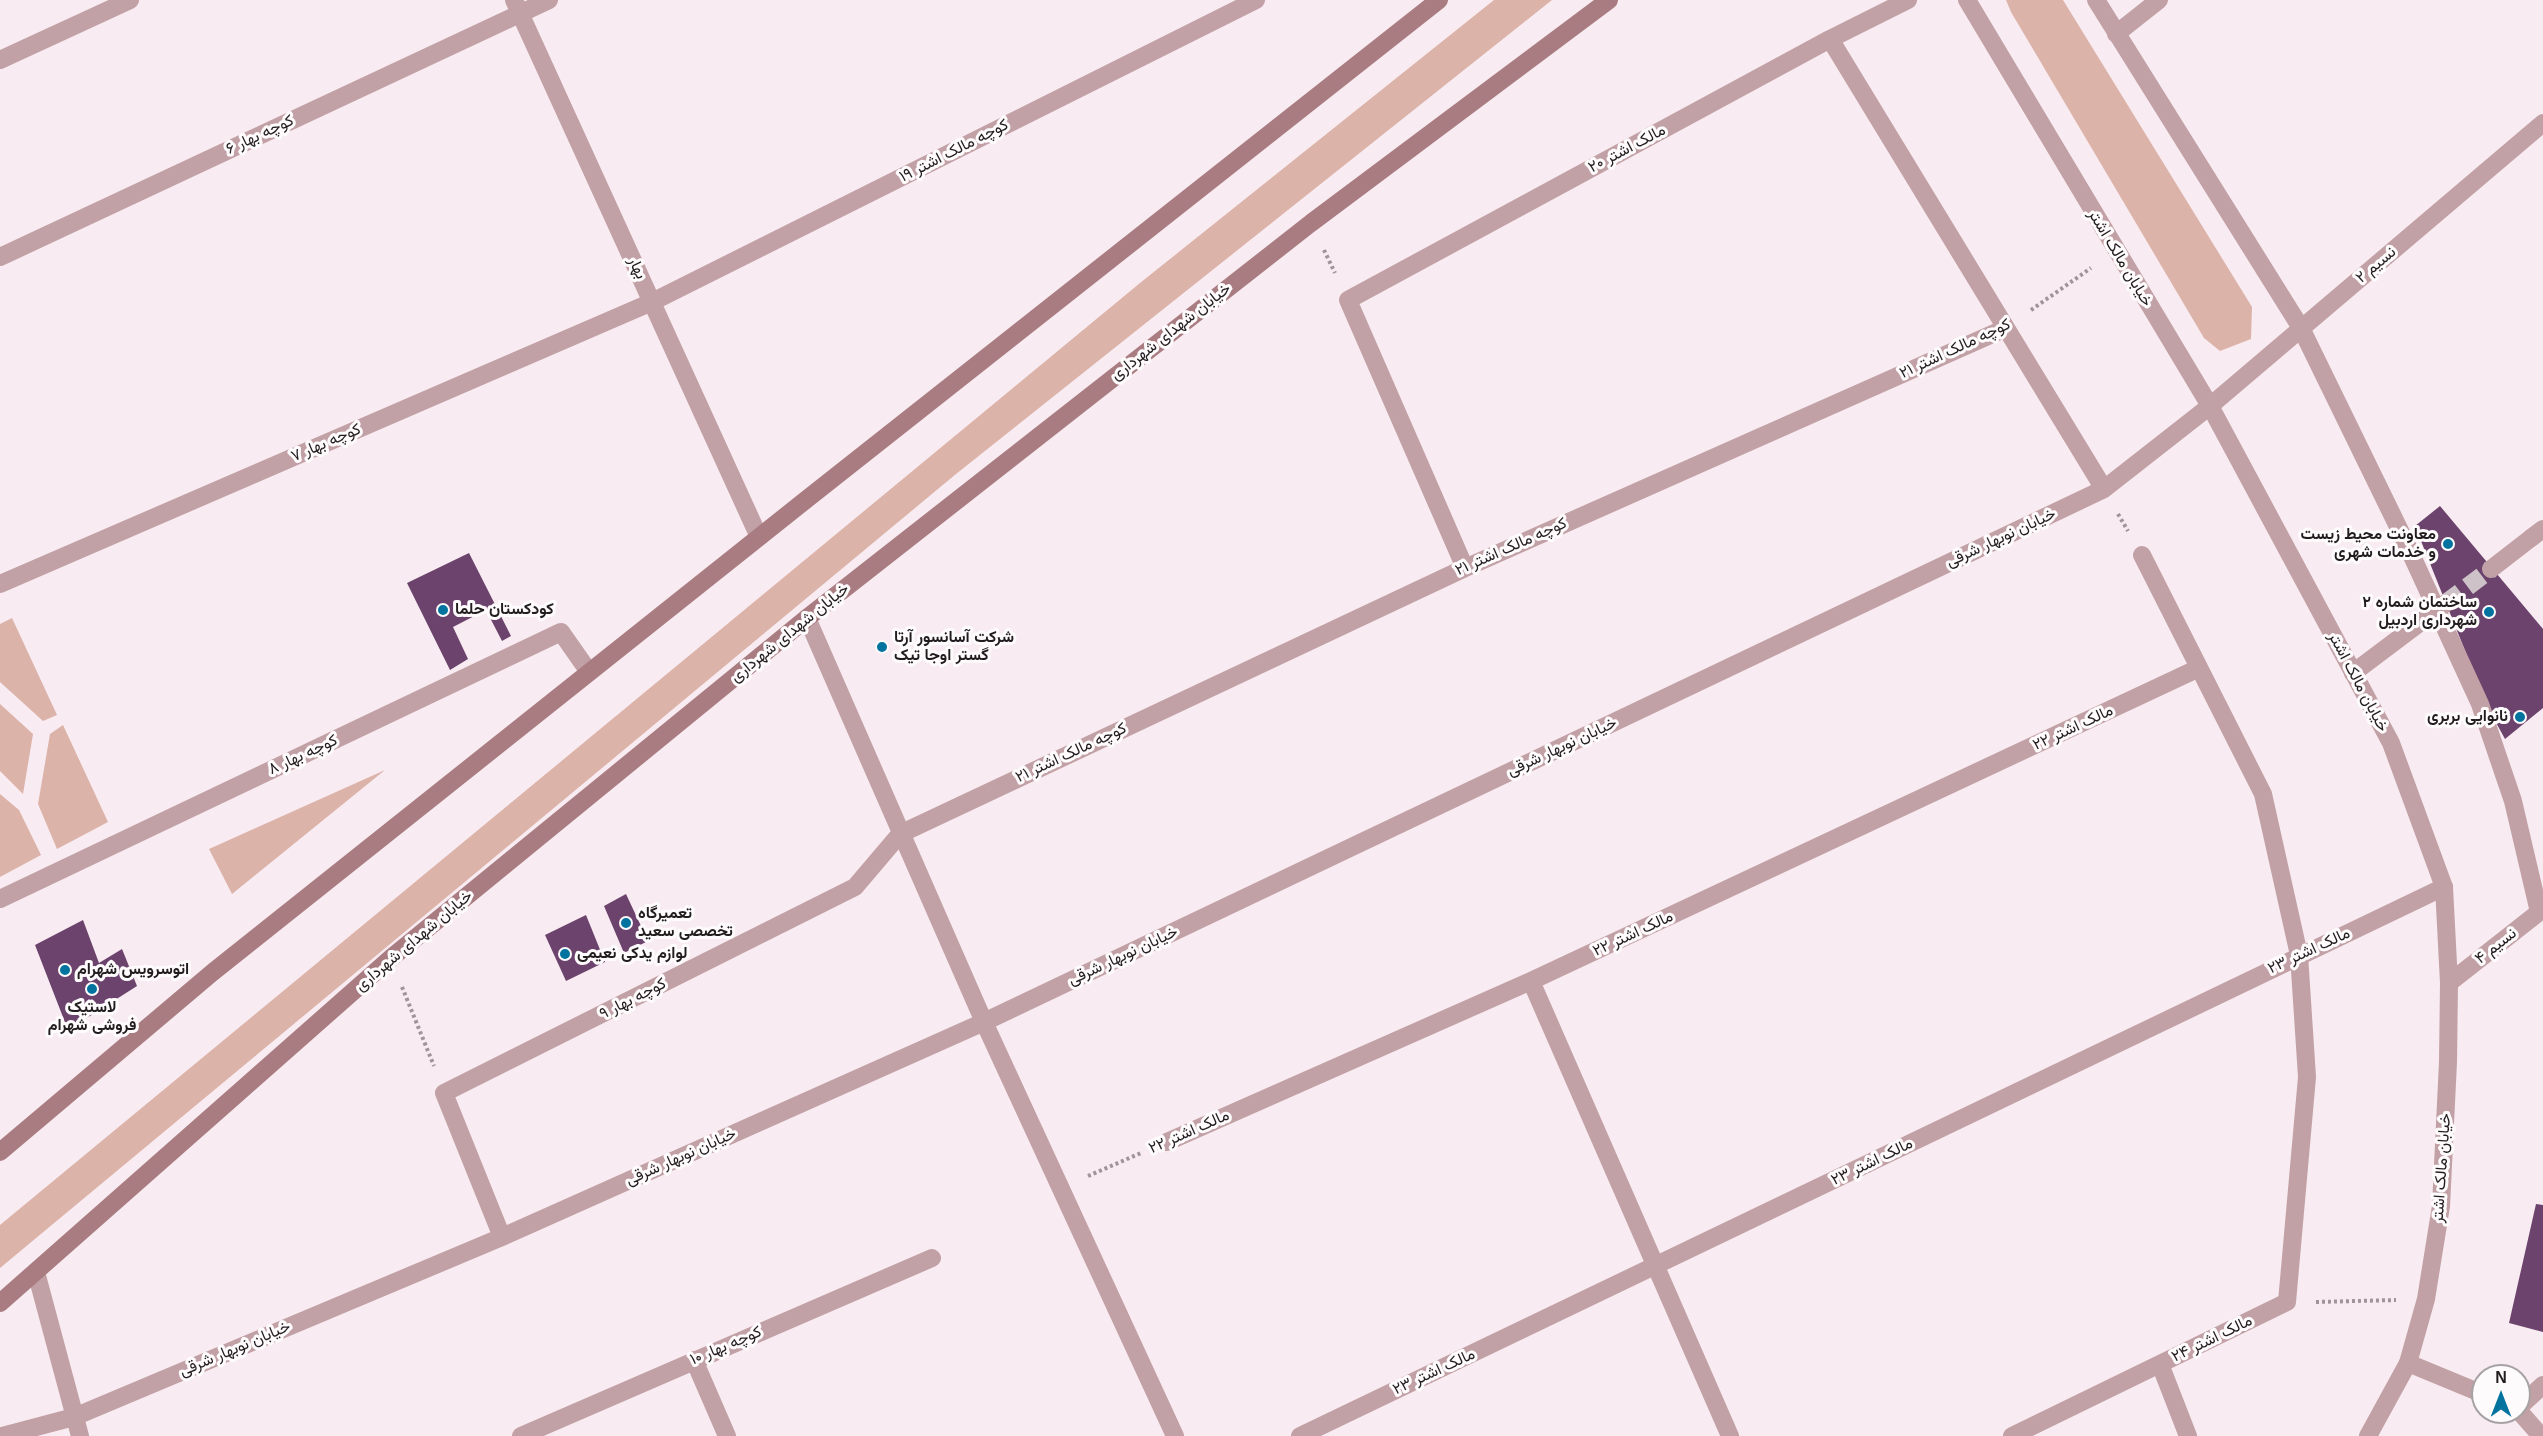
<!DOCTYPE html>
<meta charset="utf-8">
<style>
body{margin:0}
#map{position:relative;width:2543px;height:1436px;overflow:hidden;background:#f8ebf1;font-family:Arial,sans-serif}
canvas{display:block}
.north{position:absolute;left:2471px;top:1364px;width:60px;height:60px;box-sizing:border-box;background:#fefbfd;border:2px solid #a6a2a4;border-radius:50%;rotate:0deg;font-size:16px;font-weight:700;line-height:24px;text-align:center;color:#211c1e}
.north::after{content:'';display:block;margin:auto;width:21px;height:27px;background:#01739e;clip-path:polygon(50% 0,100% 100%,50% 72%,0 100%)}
</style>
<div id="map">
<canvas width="2543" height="1436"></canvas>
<div class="north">N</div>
</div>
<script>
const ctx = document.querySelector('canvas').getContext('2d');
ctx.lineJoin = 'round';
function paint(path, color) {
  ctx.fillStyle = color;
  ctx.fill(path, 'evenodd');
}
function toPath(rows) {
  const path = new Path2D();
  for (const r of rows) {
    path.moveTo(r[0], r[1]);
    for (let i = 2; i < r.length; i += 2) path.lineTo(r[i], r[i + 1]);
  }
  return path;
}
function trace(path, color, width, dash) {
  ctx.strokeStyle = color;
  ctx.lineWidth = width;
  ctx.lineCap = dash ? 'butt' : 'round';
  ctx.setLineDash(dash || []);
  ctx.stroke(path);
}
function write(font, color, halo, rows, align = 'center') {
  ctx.font = font + ' Arial,Vazirmatn,sans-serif';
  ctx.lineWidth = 6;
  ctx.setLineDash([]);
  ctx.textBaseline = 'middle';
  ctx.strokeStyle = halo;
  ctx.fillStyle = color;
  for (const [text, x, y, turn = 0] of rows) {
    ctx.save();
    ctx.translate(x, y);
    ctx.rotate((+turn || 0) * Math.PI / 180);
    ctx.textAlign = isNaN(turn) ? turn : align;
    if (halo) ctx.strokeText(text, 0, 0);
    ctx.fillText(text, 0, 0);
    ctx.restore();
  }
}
paint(toPath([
 [1494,0,1552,0,956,474,0,1268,0,1225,1140,283],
 [2006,0,2063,0,2252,307,2251,339,2220,351,2204,338,2011,12],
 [12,618,57,715,43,721,0,682,0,624],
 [0,704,33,734,23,794,0,771],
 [63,725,108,822,57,849,38,804,50,734],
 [385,770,232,894,209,849],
 [0,794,19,810,41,855,0,877]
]), '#dcb3a9');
paint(toPath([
 [2440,506,2543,629,2543,708,2505,739,2488,708,2415,526],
 [469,553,511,636,502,641,486,610,453,627,468,659,450,670,407,583],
 [626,894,648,941,624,953,604,906],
 [586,915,605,962,566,981,545,935],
 [83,920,99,963,122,949,137,986,68,1030,35,945],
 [2536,1204,2543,1205,2543,1332,2509,1323]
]), '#6b436d');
trace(toPath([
 [2446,603,2491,569]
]), '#cdc2c7', 18, [18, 9]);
trace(toPath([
 [1324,250,1335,273],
 [2031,310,2091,268],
 [2118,514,2128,531],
 [402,987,434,1066],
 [1088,1176,1141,1153],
 [2316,1302,2396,1300]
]), '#9f9599', 4, [3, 3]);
trace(toPath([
 [2491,569,2531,538],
 [2353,673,2446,603]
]), '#c1a1a5', 18);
trace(toPath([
 [514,0,759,537],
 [2096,0,2301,328,2406,543,2480,704,2513,801,2539,912],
 [2116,34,2159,0],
 [1830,39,2104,489],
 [0,60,130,0],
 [0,257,549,0],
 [2531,538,2543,529],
 [1465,568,1348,300,1830,39,1908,0],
 [0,584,652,302,1256,0],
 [807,618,984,1022,1175,1436],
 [0,899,561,632,589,672],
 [1531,981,1730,1436],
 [2449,983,2543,909],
 [1167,1142,1531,981,2199,668],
 [502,1237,444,1093,855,887,900,834,1465,568,2006,328],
 [36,1272,80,1436],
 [694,1360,727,1436],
 [2408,1363,2483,1394],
 [2160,1364,2188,1436],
 [2519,1407,2543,1385],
 [2519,1411,2541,1436],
 [2,1436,74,1417,502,1237,984,1022,2104,489,2210,406,2543,123],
 [521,1436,932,1258],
 [1300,1436,2444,887],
 [2012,1436,2287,1302,2307,1077,2299,955,2263,794,2142,555]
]), '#c1a1a5', 18);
trace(toPath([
 [1967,0,2210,406,2391,743,2444,887,2449,983,2448,1062,2441,1206,2426,1299,2408,1363,2368,1436]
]), '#c1a1a5', 18);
trace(toPath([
 [0,1152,213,972,807,499,1439,0],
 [0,1303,391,958,807,618,1311,223,1609,0]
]), '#a87c81', 18);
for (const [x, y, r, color] of [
 [2448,544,6,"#01739e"],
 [443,610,6,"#01739e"],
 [2489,612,6,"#01739e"],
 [882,647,6,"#01739e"],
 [2520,717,6,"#01739e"],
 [626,923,6,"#01739e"],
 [565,954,6,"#01739e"],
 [65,970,6,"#01739e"],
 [92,989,6,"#01739e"]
]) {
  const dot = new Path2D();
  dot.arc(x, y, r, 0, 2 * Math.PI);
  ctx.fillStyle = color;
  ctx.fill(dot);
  trace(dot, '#fefbfd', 2);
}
write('16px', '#211c1e', '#fefbfd', [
 ["کوچه بهار ۶",260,135,-25],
 ["مالک اشتر ۲۰",1627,149,-28],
 ["کوچه مالک اشتر ۱۹",954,151,-27],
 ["خیابان مالک اشتر",2120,258,59],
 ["نسیم ۲",2376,265,-40],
 ["بهار",637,268,65],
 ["خیابان شهدای شهرداری",1171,332,-38],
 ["کوچه مالک اشتر ۲۱",1955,349,-25],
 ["کوچه بهار ۷",326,443,-23],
 ["خیابان نوبهار شرقی",2001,538,-25],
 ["کوچه مالک اشتر ۲۱",1511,547,-24],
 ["خیابان شهدای شهرداری",790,633,-39],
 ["خیابان مالک اشتر",2358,682,62],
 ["مالک اشتر ۲۲",2073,728,-25],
 ["خیابان نوبهار شرقی",1562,747,-25],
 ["کوچه مالک اشتر ۲۱",1071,753,-25],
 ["کوچه بهار ۸",303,755,-25],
 ["مالک اشتر ۲۲",1633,934,-25],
 ["خیابان شهدای شهرداری",414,941,-40],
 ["نسیم ۴",2496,946,-38],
 ["مالک اشتر ۲۳",2309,951,-25],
 ["خیابان نوبهار شرقی",1123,956,-25],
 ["کوچه بهار ۹",633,999,-27],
 ["مالک اشتر ۲۲",1189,1132,-24],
 ["خیابان نوبهار شرقی",681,1157,-24],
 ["مالک اشتر ۲۳",1872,1162,-26],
 ["خیابان مالک اشتر",2442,1168,-86],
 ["مالک اشتر ۲۴",2212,1339,-26],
 ["کوچه بهار ۱۰",726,1346,-23],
 ["خیابان نوبهار شرقی",235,1349,-23],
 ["مالک اشتر ۲۳",1434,1372,-25]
]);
write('bold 16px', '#211c1e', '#fefbfd', [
 ["معاونت محیط زیست",2436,535,"right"],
 ["و خدمات شهری",2436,553,"right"],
 ["ساختمان شماره ۲",2477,603,"right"],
 ["شهرداری اردبیل",2477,621,"right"],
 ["کودکستان حلما",455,610],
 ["شرکت آسانسور آرتا",894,638],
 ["گستر اوجا تیک",894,656],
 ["نانوایی بربری",2508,717,"right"],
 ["تعمیرگاه",638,914],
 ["تخصصی سعید",638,932],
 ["لوازم یدکی نعیمی",577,954],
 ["اتوسرویس شهرام",77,970],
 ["لاستیک",92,1008,"center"],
 ["فروشی شهرام",92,1026,"center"]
], 'left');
</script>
